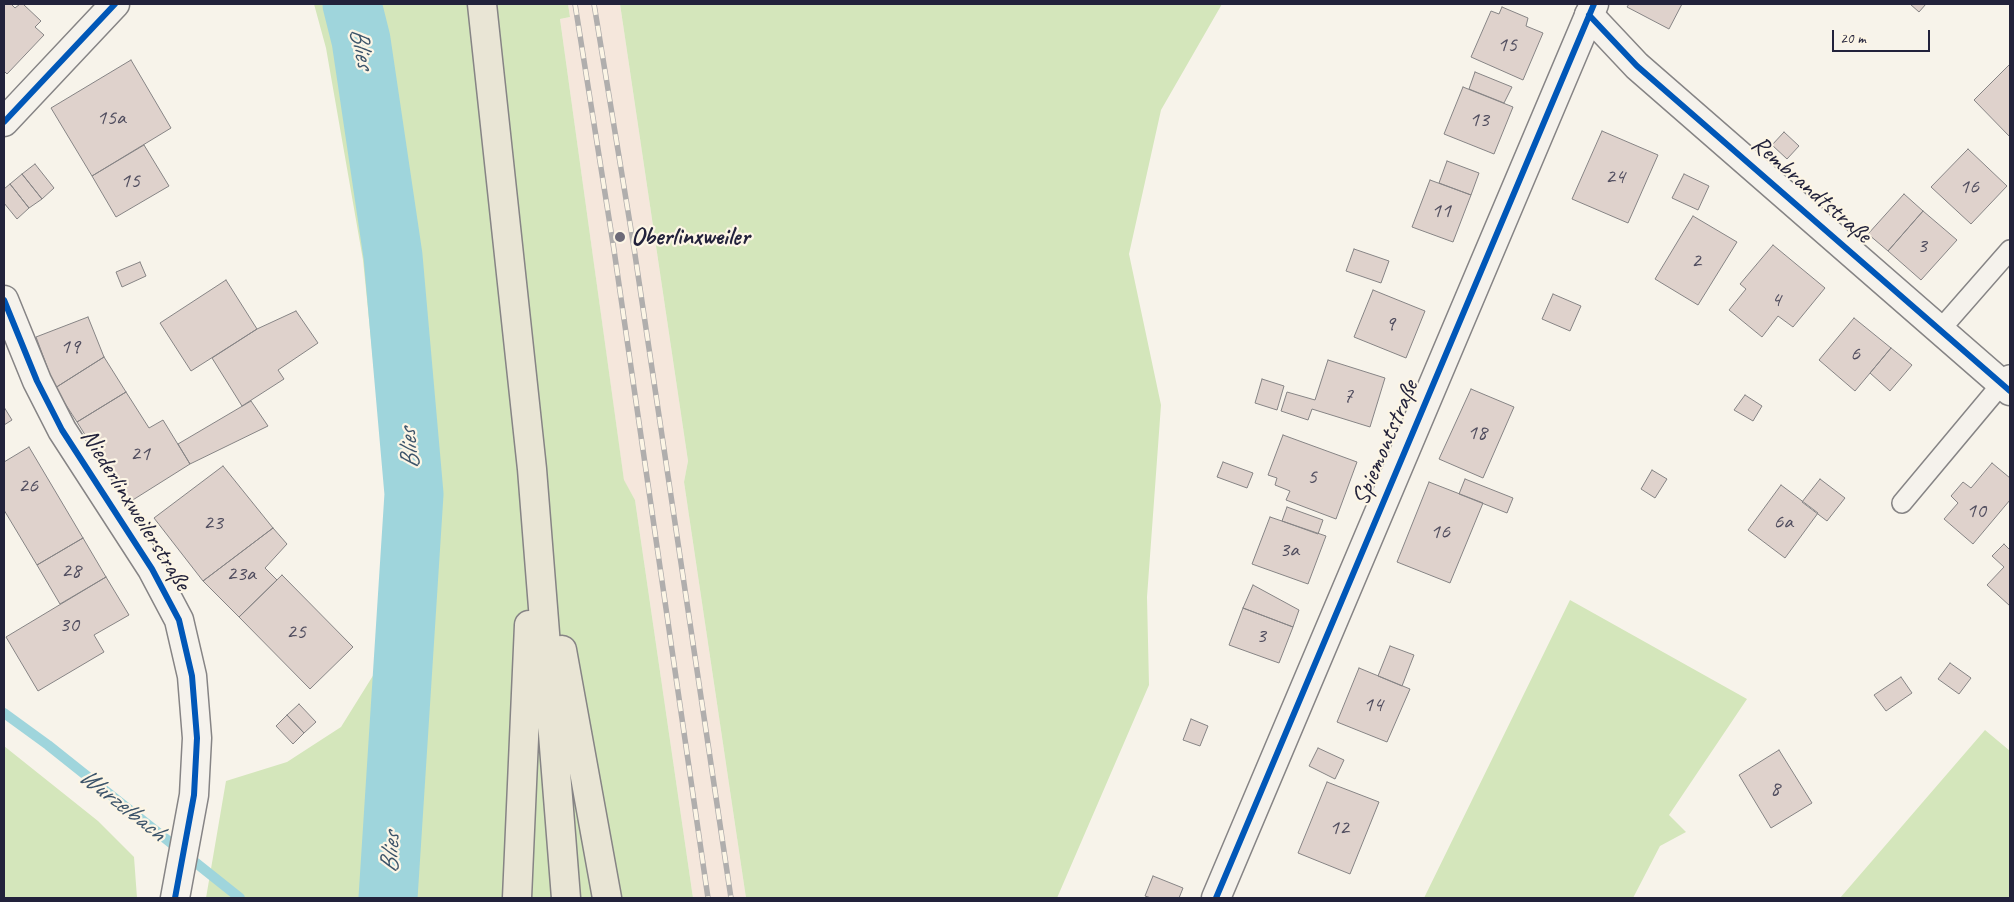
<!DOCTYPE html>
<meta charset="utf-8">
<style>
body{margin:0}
#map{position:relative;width:2014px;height:902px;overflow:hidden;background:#f7f3ea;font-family:Caveat,sans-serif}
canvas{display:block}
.frame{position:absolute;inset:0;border:5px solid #22223b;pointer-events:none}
.scale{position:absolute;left:1832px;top:30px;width:98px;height:22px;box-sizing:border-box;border:2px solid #22223b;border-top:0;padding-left:6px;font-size:15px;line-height:18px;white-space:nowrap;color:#22223b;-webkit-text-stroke:4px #fcf5e5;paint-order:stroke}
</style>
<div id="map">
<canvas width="2014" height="902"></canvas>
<div class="frame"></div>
<div class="scale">20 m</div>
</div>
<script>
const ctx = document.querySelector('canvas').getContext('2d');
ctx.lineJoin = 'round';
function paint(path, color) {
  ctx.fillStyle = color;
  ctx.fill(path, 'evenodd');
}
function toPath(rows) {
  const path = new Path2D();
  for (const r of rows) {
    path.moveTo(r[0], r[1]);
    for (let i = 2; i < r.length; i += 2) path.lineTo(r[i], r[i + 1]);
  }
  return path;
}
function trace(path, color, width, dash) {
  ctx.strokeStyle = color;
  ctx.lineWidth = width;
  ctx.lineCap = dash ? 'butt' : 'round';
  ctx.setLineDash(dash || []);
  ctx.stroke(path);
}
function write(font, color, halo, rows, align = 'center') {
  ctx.font = font + ' Caveat,sans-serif';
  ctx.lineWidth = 4.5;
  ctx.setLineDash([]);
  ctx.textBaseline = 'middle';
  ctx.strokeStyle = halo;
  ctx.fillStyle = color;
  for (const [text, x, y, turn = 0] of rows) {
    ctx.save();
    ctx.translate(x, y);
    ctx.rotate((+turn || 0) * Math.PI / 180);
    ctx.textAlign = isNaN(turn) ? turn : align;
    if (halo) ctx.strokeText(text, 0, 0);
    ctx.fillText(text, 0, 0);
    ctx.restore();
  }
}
paint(toPath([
 [568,4,620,4,688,461,684,482,746,898,693,898,635,500,624,481,560,19,570,17]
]), '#f5e7dc');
paint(toPath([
 [314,4,568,4,570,17,560,19,624,480,635,500,693,898,206,898,226,781,287,762,341,727,374,674,387,498,363,260,326,48],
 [620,4,1222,4,1161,110,1129,254,1161,405,1147,597,1149,685,1057,898,746,898,684,482,688,461],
 [1570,600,1747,699,1669,815,1686,832,1660,846,1633,898,1424,898],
 [1985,730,2010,751,2010,898,1840,898],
 [4,746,98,821,134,857,137,898,4,898]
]), '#d4e6bb');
trace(toPath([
 [4,713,48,745,240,898]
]), '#9fd5dc', 10);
trace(toPath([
 [352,4,361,40,393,256,414,494,388,898]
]), '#9fd5dc', 59);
const building = toPath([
 [4,4,11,4,15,8,20,4,23,4,41,21,35,27,44,35,7,74,4,71,4,4],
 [1629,4,1682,4,1669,29,1627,7,1629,4],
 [1910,4,1926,4,1919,12,1910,4],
 [1502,7,1528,18,1526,26,1543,33,1523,80,1471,57,1491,11,1499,14,1502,7],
 [131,60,171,128,92,176,51,108,131,60],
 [2010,64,2010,137,1974,100,2010,64],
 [1475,72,1512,87,1504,103,1469,89,1475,72],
 [1463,87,1513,107,1494,154,1444,134,1463,87],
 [1602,131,1658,155,1628,223,1572,199,1602,131],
 [1784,132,1799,146,1787,159,1772,145,1784,132],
 [144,145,169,186,116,217,92,176,144,145],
 [1968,149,2007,186,1971,224,1931,187,1968,149],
 [1447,161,1479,173,1471,195,1439,183,1447,161],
 [35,164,54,188,42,199,22,174,35,164],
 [22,174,42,199,29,208,10,184,22,174],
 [1684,174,1709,186,1698,210,1672,198,1684,174],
 [1430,180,1471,195,1453,242,1412,227,1430,180],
 [10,184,29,208,17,219,4,203,4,189,10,184],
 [1904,194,1923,211,1888,251,1868,234,1904,194],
 [1923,211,1957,240,1921,280,1888,251,1923,211],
 [1693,216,1737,242,1698,305,1655,279,1693,216],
 [1773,245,1825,288,1793,327,1778,316,1762,337,1729,310,1746,289,1740,284,1773,245],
 [1354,249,1389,261,1381,283,1346,271,1354,249],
 [140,262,146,276,122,287,116,272,140,262],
 [226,280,257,329,191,371,160,323,226,280],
 [1373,290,1425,311,1406,358,1354,337,1373,290],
 [1553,294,1581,306,1570,331,1542,319,1553,294],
 [296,311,318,343,278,370,284,379,242,406,212,358,257,329,296,311],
 [88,317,104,357,55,388,36,337,88,317],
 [1854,318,1891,348,1855,391,1819,360,1854,318],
 [1891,348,1912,365,1890,391,1870,373,1891,348],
 [104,357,126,392,77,422,55,388,104,357],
 [1328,360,1385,378,1370,427,1312,409,1308,420,1281,411,1287,392,1315,400,1328,360],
 [1262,379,1284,386,1277,410,1255,403,1262,379],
 [1471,389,1514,407,1483,478,1439,459,1471,389],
 [126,392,149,428,163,420,190,464,128,503,77,422,126,392],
 [1745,395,1762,406,1753,421,1734,410,1745,395],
 [251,401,268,426,190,464,178,444,251,401],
 [4,407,12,420,4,425,4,407],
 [1283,435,1357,462,1336,519,1286,500,1290,491,1275,485,1277,478,1268,475,1283,435],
 [29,447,83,538,37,565,4,510,4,462,29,447],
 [1223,462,1253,473,1247,488,1217,477,1223,462],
 [1992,463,2010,478,2010,500,1973,544,1944,519,1958,503,1951,496,1963,482,1971,488,1992,463],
 [223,466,273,528,203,581,154,518,223,466],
 [1652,470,1667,479,1655,498,1641,489,1652,470],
 [1465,479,1513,498,1507,513,1459,494,1465,479],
 [1820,479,1845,498,1827,521,1802,502,1820,479],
 [1429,482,1483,503,1450,583,1397,562,1429,482],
 [1781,485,1818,513,1785,558,1748,530,1781,485],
 [1287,507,1323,520,1318,534,1282,521,1287,507],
 [1270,517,1326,536,1308,584,1252,564,1270,517],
 [273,528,287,544,265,568,277,580,239,617,203,581,273,528],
 [83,538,106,577,60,604,37,565,83,538],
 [2004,544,2010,550,2010,606,1987,585,2004,567,1992,556,2004,544],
 [282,575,353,647,310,689,239,617,282,575],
 [106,577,129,615,94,635,104,652,38,691,6,637,106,577],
 [1253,585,1299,610,1293,627,1243,608,1253,585],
 [1243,608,1293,627,1279,663,1229,645,1243,608],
 [1390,646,1414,655,1402,686,1378,676,1390,646],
 [1950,663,1971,678,1959,694,1938,679,1950,663],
 [1359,668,1410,689,1387,742,1337,722,1359,668],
 [1901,677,1912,693,1886,711,1874,695,1901,677],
 [299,704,316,722,304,733,287,715,299,704],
 [287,715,304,733,293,744,276,726,287,715],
 [1191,719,1208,726,1200,746,1183,740,1191,719],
 [1318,748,1344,760,1335,779,1309,766,1318,748],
 [1779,750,1812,803,1771,828,1739,775,1779,750],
 [1327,782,1379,802,1350,874,1298,853,1327,782],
 [1153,876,1183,888,1179,898,1151,898,1145,896,1153,876]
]);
paint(building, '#dfd2cc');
trace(building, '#868485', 1);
const lane = toPath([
 [1939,331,2010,250],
 [1902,503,2009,375]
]);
const street = toPath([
 [1589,15,1637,66,2010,391]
]);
const secondary = toPath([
 [4,122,115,4],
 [4,300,37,381,62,430,152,569,179,620,192,676,197,738,194,795,175,898],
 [1216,898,1594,4]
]);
const highway = toPath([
 [482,4,532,469,566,898],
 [562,650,607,898],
 [517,898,529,625]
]);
trace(lane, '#868485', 22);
trace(street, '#868485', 31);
trace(secondary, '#868485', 31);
trace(highway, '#868485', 31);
trace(lane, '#f5f2ec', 19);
trace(street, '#f5f2ec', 28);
trace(secondary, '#f5f2ec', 28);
trace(highway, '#e9e5d5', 28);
const rail = toPath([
 [575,4,614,250,708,898],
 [594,4,634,248,731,898]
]);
trace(rail, '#b0aead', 5.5);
trace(rail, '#fcf5e5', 4, [11]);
trace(toPath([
 [1589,15,1637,66,2010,391],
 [4,122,115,4],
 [4,300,37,381,62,430,152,569,179,620,192,676,197,738,194,795,175,898],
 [1216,898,1594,4]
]), '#0057b8', 6);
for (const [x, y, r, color] of [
 [620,237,6,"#6d6b78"]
]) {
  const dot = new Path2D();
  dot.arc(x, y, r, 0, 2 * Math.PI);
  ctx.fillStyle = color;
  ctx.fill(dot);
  trace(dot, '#fcf5e5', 2);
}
write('22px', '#514e5f', null, [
 ["15",1507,45],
 ["15a",111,118],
 ["13",1479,120],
 ["24",1615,177],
 ["15",130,181],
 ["16",1969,187],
 ["11",1441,211],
 ["3",1922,246],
 ["2",1696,261],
 ["4",1776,300],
 ["9",1390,324],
 ["19",70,347],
 ["6",1855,354],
 ["7",1348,396],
 ["18",1477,433],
 ["21",140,454],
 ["5",1312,477],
 ["26",28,486],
 ["10",1976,511],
 ["6a",1783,522],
 ["23",213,523],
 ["16",1440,532],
 ["3a",1289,550],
 ["28",71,571],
 ["23a",241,574],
 ["30",69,625],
 ["25",296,632],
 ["3",1261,636],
 ["14",1373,705],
 ["8",1775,789],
 ["12",1339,828]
]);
write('25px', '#22223b', '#fcf5e5', [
 ["Rembrandtstraße",1811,190,41],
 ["Spiemontstraße",1386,443,-67],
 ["Niederlinxweilerstraße",135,510,58]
]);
write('bold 25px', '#22223b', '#fcf5e5', [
 ["Oberlinxweiler",631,237]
], 'left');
write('italic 26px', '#3c546a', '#fcf5e5', [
 ["Blies",361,48,79],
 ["Blies",410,449,-95],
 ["Wurzelbach",122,805,38],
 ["Blies",391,853,-86]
]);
</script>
